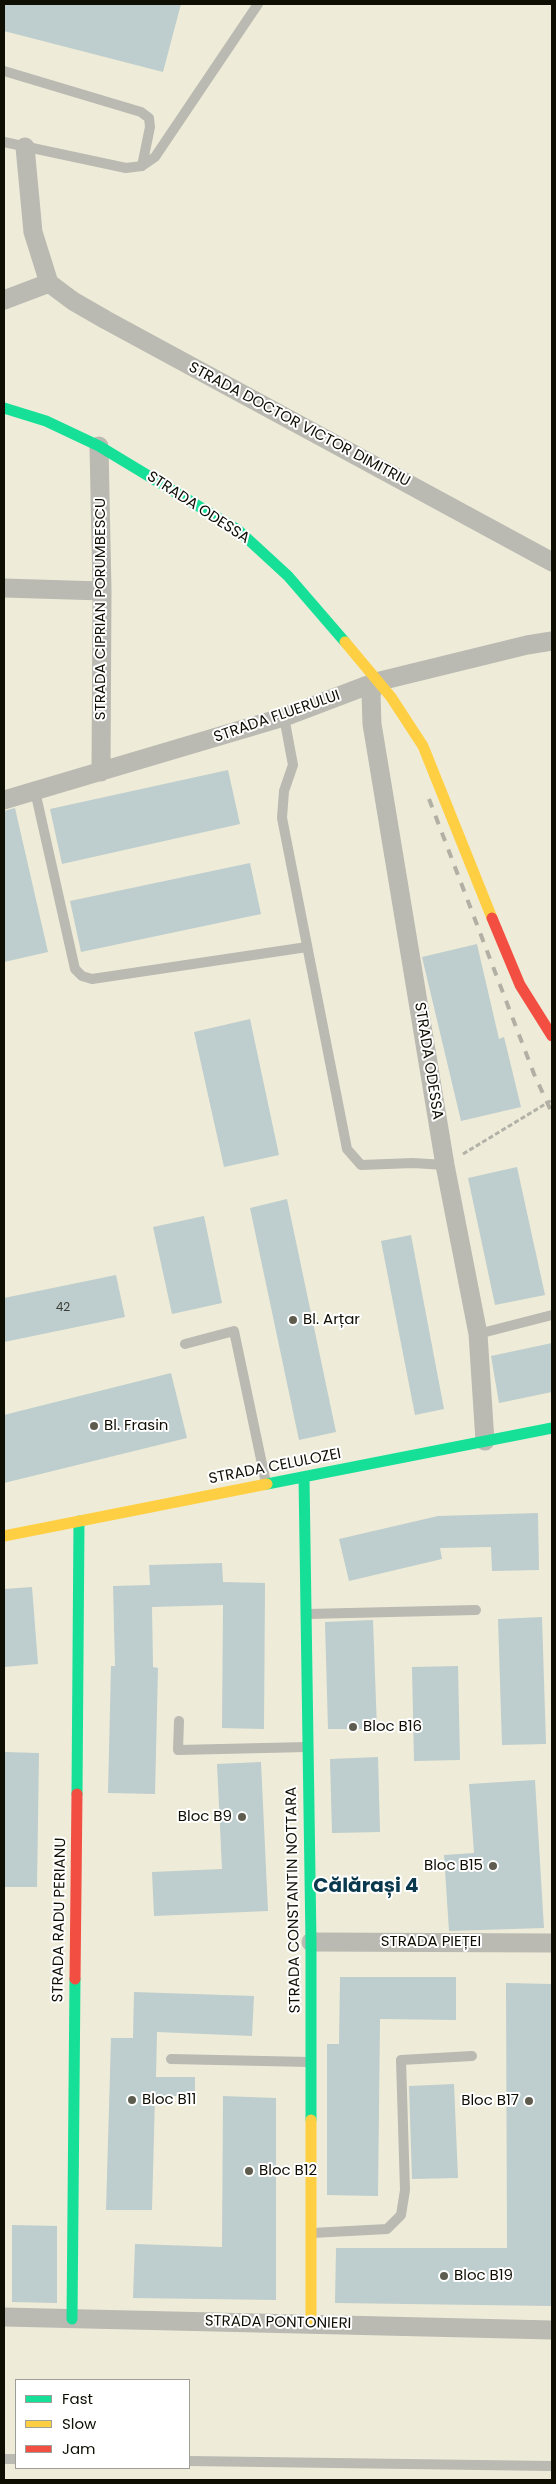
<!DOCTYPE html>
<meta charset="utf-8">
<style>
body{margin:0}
#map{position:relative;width:556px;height:2484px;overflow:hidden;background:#eeecd8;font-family:Poppins,sans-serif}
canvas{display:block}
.frame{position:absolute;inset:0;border:5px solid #0f0e03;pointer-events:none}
.legend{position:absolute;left:15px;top:2379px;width:175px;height:90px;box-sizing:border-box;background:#fff;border:1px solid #9f9f9a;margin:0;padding:6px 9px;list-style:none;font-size:15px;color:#0f0e03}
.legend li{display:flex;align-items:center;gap:10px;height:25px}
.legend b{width:25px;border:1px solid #9f9f9a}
</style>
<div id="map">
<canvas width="556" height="2484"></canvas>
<div class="frame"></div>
<ul class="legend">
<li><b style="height:6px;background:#16e098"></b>Fast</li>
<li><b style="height:6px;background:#ffcf43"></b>Slow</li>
<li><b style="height:6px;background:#f24e42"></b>Jam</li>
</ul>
</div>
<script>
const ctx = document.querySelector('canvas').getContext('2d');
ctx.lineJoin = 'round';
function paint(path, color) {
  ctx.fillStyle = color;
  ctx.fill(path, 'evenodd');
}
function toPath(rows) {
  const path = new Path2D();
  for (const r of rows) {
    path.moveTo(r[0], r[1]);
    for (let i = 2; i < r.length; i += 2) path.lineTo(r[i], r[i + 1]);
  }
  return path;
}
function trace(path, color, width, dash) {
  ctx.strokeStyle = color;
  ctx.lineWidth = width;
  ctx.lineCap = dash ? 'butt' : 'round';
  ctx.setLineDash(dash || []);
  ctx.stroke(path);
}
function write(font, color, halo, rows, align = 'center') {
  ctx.font = font + ' Poppins,sans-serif';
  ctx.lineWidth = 4;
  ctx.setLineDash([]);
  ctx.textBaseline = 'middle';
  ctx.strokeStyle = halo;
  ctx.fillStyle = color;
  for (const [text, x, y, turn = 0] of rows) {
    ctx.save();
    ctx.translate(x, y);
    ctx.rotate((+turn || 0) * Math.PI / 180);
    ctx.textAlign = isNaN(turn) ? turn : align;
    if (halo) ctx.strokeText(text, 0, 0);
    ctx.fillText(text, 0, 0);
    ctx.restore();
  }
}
paint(toPath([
 [4,4,181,4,163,72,4,31],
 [228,770,240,824,62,864,50,809],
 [15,808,48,952,4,962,4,811],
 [250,863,261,914,81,952,70,901],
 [477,944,499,1039,504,1037,521,1107,461,1121,422,957],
 [250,1019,279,1155,224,1167,194,1032],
 [517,1167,545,1295,495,1305,468,1178],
 [287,1199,336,1432,299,1440,250,1208],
 [204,1216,222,1303,172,1314,153,1227],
 [411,1235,444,1409,415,1415,381,1241],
 [116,1275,125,1317,4,1342,4,1298],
 [552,1343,552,1392,499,1403,491,1356],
 [171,1373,187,1438,4,1483,4,1415],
 [538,1513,539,1570,492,1571,491,1547,440,1548,442,1559,349,1581,339,1539,438,1516],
 [222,1563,223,1582,265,1583,264,1729,222,1728,223,1605,152,1607,153,1667,158,1668,155,1794,108,1793,111,1666,115,1666,113,1586,150,1585,149,1565],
 [32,1587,38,1664,4,1667,4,1589],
 [542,1617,546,1744,502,1745,498,1619],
 [373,1620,377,1729,328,1729,325,1622],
 [458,1666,460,1760,414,1761,412,1667],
 [4,1752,39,1753,37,1887,4,1887],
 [378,1757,380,1832,332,1833,330,1759],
 [261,1762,268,1911,154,1916,152,1872,222,1869,217,1764],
 [535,1780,544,1928,449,1931,444,1855,474,1853,469,1784],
 [340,1977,456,1977,456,2020,380,2019,378,2196,327,2195,327,2044,339,2044],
 [506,1983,552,1984,552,2306,335,2303,336,2248,507,2248],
 [134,1992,254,1996,252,2036,157,2032,156,2077,195,2077,195,2096,155,2096,152,2210,106,2210,111,2038,133,2038],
 [454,2084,458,2178,412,2179,409,2086],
 [223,2096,276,2098,276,2300,133,2298,135,2244,222,2247],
 [12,2225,57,2226,57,2303,12,2302]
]), '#becdcd');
trace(toPath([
 [463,1154,552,1100]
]), '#b2b2a8', 3, [5, 2.5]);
trace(toPath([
 [4,71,141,112,149,118,150,127,142,166],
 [4,142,126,168,142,166,155,157,258,4],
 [284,717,293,765,284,791,282,818,347,1149,361,1165,413,1163,445,1165],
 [35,791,75,969,82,976,92,979,307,947],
 [478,1334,552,1315],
 [185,1344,234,1331,266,1483],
 [307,1614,476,1610],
 [179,1721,178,1750,307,1747],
 [171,2059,310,2062],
 [312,2233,387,2229,401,2215,405,2190,401,2060,472,2056],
 [4,2459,16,2459],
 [189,2461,552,2466]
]), '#bab9b2', 10);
trace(toPath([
 [25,147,33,232,49,283],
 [49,283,73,301,106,320,552,562],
 [4,300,49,283],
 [99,446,102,591,101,772],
 [4,588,102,591],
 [376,682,371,694,372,724,445,1165,478,1334,485,1441],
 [4,800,284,717,376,682,527,645,552,641],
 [311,1942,552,1943],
 [4,2317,552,2330]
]), '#bab9b2', 19);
trace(toPath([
 [4,408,46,421,99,446,238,530,288,576,345,642],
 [304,1477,311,1942,311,2120],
 [267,1484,552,1428],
 [77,1794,79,1521],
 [72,2319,75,1979]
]), '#16e098', 11);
trace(toPath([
 [345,642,391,697,423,746,492,918],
 [4,1536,267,1484],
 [311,2120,311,2323]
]), '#ffcf43', 11);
trace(toPath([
 [492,918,520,985,552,1036],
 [75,1979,77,1794]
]), '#f24e42', 11);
trace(toPath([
 [429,799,534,1074,552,1113]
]), '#b2b0a5', 4, [9, 9]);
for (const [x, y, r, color] of [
 [293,1320,5,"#5d5c4e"],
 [94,1426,5,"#5d5c4e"],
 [353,1727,5,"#5d5c4e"],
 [242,1817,5,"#5d5c4e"],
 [493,1866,5,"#5d5c4e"],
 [132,2100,5,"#5d5c4e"],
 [529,2101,5,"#5d5c4e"],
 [249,2171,5,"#5d5c4e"],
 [444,2276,5,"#5d5c4e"]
]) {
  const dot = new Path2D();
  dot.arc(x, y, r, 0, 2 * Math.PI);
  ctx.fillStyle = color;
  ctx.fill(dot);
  trace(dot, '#fff', 2);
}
write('12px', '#3b3e36', null, [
 ["42",63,1308]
]);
write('15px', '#0f0e03', '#fff', [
 ["STRADA DOCTOR VICTOR DIMITRIU",299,425,28],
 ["STRADA ODESSA",198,508,33],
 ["STRADA CIPRIAN PORUMBESCU",101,609,-90],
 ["STRADA FLUERULUI",277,717,-19],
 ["STRADA ODESSA",428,1061,81],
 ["STRADA CELULOZEI",275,1467,-11],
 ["STRADA CONSTANTIN NOTTARA",294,1900,-91],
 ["STRADA RADU PERIANU",60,1920,-89],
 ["STRADA PIEȚEI",431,1942],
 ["STRADA PONTONIERI",278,2323,1]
]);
write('15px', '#0f0e03', '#fff', [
 ["Bl. Arțar",303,1320],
 ["Bl. Frasin",104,1426],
 ["Bloc B16",363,1727],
 ["Bloc B9",232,1817,"right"],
 ["Bloc B15",483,1866,"right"],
 ["Bloc B11",142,2100],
 ["Bloc B17",519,2101,"right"],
 ["Bloc B12",259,2171],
 ["Bloc B19",454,2276]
], 'left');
write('bold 20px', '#0a384d', '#fff', [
 ["Călărași 4",366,1887]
]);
</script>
